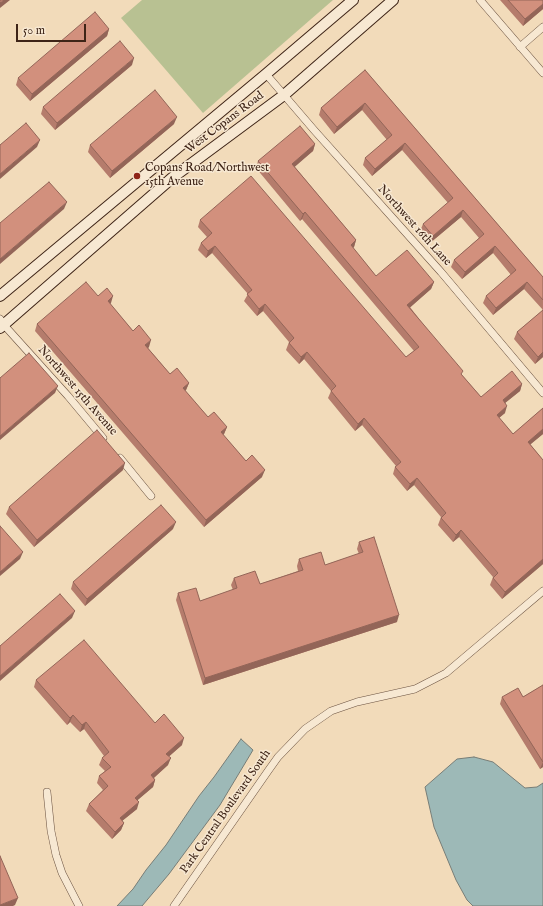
<!DOCTYPE html>
<style>
body{margin:0}
#map{position:relative;width:543px;height:906px;overflow:hidden;background:#f2dbba;font-family:"IM FELL English",serif}
canvas{display:block}
.scale{position:absolute;left:16px;top:24px;width:70px;height:18px;box-sizing:border-box;border:2px solid #3e2417;border-top:0;padding-left:5px;font-size:12px;line-height:14px;white-space:nowrap;color:#3e2417;-webkit-text-stroke:3px #f7e8d2;paint-order:stroke}
</style>
<div id="map">
<canvas width="543" height="906"></canvas>
<div class="scale">50 m</div>
</div>
<script>
const ctx = document.querySelector('canvas').getContext('2d');
ctx.lineJoin = 'round';
function paint(path, color) {
  ctx.fillStyle = color;
  ctx.fill(path, 'evenodd');
}
function toPath(rows) {
  const path = new Path2D();
  for (const r of rows) {
    path.moveTo(r[0], r[1]);
    for (let i = 2; i < r.length; i += 2) path.lineTo(r[i], r[i + 1]);
  }
  return path;
}
function trace(path, color, width, dash) {
  ctx.strokeStyle = color;
  ctx.lineWidth = width;
  ctx.lineCap = dash ? 'butt' : 'round';
  ctx.setLineDash(dash || []);
  ctx.stroke(path);
}
function write(font, color, halo, rows, align = 'center') {
  ctx.font = font + ' "IM FELL English",serif';
  ctx.lineWidth = 3;
  ctx.setLineDash([]);
  ctx.textBaseline = 'middle';
  ctx.strokeStyle = halo;
  ctx.fillStyle = color;
  for (const [text, x, y, turn = 0] of rows) {
    ctx.save();
    ctx.translate(x, y);
    ctx.rotate((+turn || 0) * Math.PI / 180);
    ctx.textAlign = isNaN(turn) ? turn : align;
    if (halo) ctx.strokeText(text, 0, 0);
    ctx.fillText(text, 0, 0);
    ctx.restore();
  }
}
paint(toPath([
 [142,0,333,0,203,113,121,18]
]), '#b8c192');
const water = toPath([
 [241,739,253,750,220,805,169,874,142,906,117,906,133,889,146,870,166,845,199,796,214,777,241,739],
 [474,757,493,762,525,788,537,787,543,783,543,906,473,906,467,900,456,880,434,827,425,787,457,759,474,757]
]);
paint(water, '#9db9b7');
trace(water, '#777d77', 1);
const street = toPath([
 [480,0,543,73],
 [520,47,543,27],
 [266,74,314,130,441,272,543,393],
 [0,319,4,325,68,396,103,438],
 [120,458,151,496],
 [47,792,51,831,56,855,62,873,79,906],
 [174,906,268,771,278,757,305,729,331,711,357,702,415,689,446,673,543,591]
]);
const secondary = toPath([
 [0,296,266,74,353,0],
 [0,328,172,178,284,95,393,0]
]);
trace(street, '#6b5240', 8);
trace(secondary, '#3e2417', 12);
trace(street, '#f7e8d2', 7);
trace(secondary, '#f7e8d2', 10);
paint(toPath([
 [500,0,543,0,543,9,523,26],
 [109,29,107,36,30,101,16,85,18,78],
 [132,65,55,130,41,114,43,107],
 [365,70,543,277,543,357,535,364,514,339,517,332,543,310,524,289,493,315,483,303,486,296,511,275,493,253,462,279,451,267,454,260,479,238,461,217,430,243,420,231,423,224,448,203,402,150,372,176,363,165,365,158,387,140,362,110,334,134,319,115,321,108],
 [174,124,110,178,88,152,90,145],
 [315,144,313,151,294,166,356,240,354,247,353,248,376,276,434,282,431,289,410,307,462,375,481,397,522,384,520,391,505,403,505,413,499,418,513,434,543,408,543,434,530,444,543,460,543,564,502,599,490,585,493,577,459,537,453,542,438,525,441,517,414,485,407,491,393,474,395,467,396,466,362,425,355,431,328,398,331,391,304,359,299,364,286,350,289,342,263,311,257,316,244,301,248,294,212,253,206,258,198,250,201,243,207,237,198,227,200,220,406,357,414,351,302,219,300,221,256,168,258,161],
 [98,296,111,303,110,304,133,331,149,347,148,348,170,374,189,383,186,390,185,391,208,417,227,427,224,434,223,435,246,461,262,477,204,527,35,331,37,324],
 [123,470,34,547,6,514,9,507],
 [173,529,85,606,71,589,73,582],
 [359,542,397,622,203,685,176,600,178,593,200,601,233,590,231,585,234,578,260,584,298,571,297,566,299,559,325,565,359,554,357,549],
 [36,680,155,723,182,745,169,756,168,765,154,778,155,780,153,787,137,800,137,809,122,821,124,823,121,830,112,839,86,811,89,804,103,790,97,783,99,776,105,771,99,765,102,758,104,756,84,729,80,732,70,722,67,725,34,687],
 [543,685,543,767,540,769,500,704,502,697,523,697]
]), '#b57c6c');
paint(toPath([
 [4,0,10,0,0,8,0,3],
 [543,4,543,9,523,26,525,19],
 [109,29,107,36,30,101,32,94],
 [134,58,132,65,55,130,57,123],
 [365,103,362,110,334,134,337,127],
 [177,117,174,124,110,178,112,171],
 [40,140,37,147,0,179,0,174],
 [405,143,402,150,372,176,375,169],
 [315,144,313,151,290,171,292,164],
 [67,202,64,209,0,264,0,259],
 [463,210,461,217,430,243,433,236],
 [305,212,302,219,300,221,303,214],
 [356,240,354,247,348,252,351,245],
 [215,246,212,253,206,258,208,251],
 [495,246,493,253,462,279,465,272],
 [434,282,431,289,405,312,407,305],
 [527,282,524,289,493,315,496,308],
 [113,296,111,303,105,308,108,301],
 [265,304,263,311,257,316,259,309],
 [151,340,149,347,143,352,145,345],
 [307,352,304,359,299,364,301,357],
 [543,352,543,357,535,364,538,357],
 [189,383,186,390,180,395,183,388],
 [522,384,520,391,500,407,503,400],
 [58,386,55,393,0,440,0,436],
 [507,406,505,413,494,422,497,415],
 [364,418,362,425,355,431,358,424],
 [227,427,224,434,218,439,221,432],
 [543,429,543,434,525,449,528,442],
 [125,463,123,470,34,547,37,540],
 [265,470,262,477,204,527,206,520],
 [417,478,414,485,407,491,410,484],
 [176,522,173,529,85,606,87,599],
 [461,530,459,537,453,542,456,535],
 [23,552,20,559,0,576,0,572],
 [543,559,543,564,502,599,505,592],
 [75,611,72,618,0,681,0,676],
 [399,615,397,622,203,685,205,678],
 [73,715,70,722,67,725,70,718],
 [86,722,84,729,80,732,82,725],
 [184,738,182,745,164,761,166,754],
 [171,758,168,765,149,782,151,775],
 [543,762,543,767,540,769],
 [155,780,153,787,132,805,135,798],
 [139,802,137,809,117,825,120,818],
 [124,823,121,830,112,839,115,832],
 [18,898,15,905,13,906,0,906,0,905]
]), '#936558');
const building = toPath([
 [0,0,4,0,0,3,0,0],
 [508,0,543,0,543,4,525,19,508,0],
 [95,12,109,29,32,94,18,78,95,12],
 [120,41,134,58,57,123,43,107,120,41],
 [365,70,543,277,543,300,527,282,496,308,486,296,516,270,495,246,465,272,454,260,484,234,463,210,433,236,423,224,453,198,405,143,375,169,365,158,392,135,365,103,337,127,321,108,365,70],
 [155,90,177,117,112,171,90,145,155,90],
 [26,123,40,140,0,174,0,145,26,123],
 [300,126,315,144,292,164,356,240,351,245,376,276,407,250,434,282,407,305,463,371,461,374,481,397,512,371,522,384,503,400,507,406,497,415,513,434,543,408,543,429,528,442,543,460,543,559,505,592,493,578,498,573,461,530,456,535,441,518,446,513,417,478,410,484,395,467,401,462,364,418,358,424,331,391,336,386,307,352,301,357,289,343,294,338,265,304,259,309,247,294,252,290,215,246,208,251,201,243,212,233,200,220,251,176,406,357,419,347,305,212,303,214,258,161,300,126],
 [49,182,67,202,0,259,0,223,49,182],
 [86,282,98,296,107,288,113,296,108,301,133,331,139,325,151,340,145,345,170,374,177,368,189,383,183,388,208,417,214,412,227,427,221,432,246,461,252,455,265,470,206,520,37,324,86,282],
 [543,310,543,352,538,357,517,332,543,310],
 [29,353,58,386,0,436,0,378,29,353],
 [97,430,125,463,37,540,9,507,97,430],
 [161,505,176,522,87,599,73,582,161,505],
 [0,526,23,552,0,572,0,526],
 [374,537,399,615,205,678,178,593,196,588,200,601,237,588,234,578,255,571,260,584,303,570,299,559,321,552,325,565,363,552,359,542,374,537],
 [60,594,75,611,0,676,0,646,60,594],
 [84,640,155,723,164,714,184,738,166,754,171,758,151,775,155,780,135,798,139,802,120,818,124,823,115,832,89,804,108,786,99,776,111,767,102,758,109,752,86,722,82,725,73,715,70,718,36,680,84,640],
 [543,685,543,762,502,697,518,688,523,697,543,685],
 [0,856,18,898,0,905,0,856]
]);
paint(building, '#d2907d');
trace(building, '#936558', 1);
for (const [x, y, r, color] of [
 [137,176,4,"#8f2418"]
]) {
  const dot = new Path2D();
  dot.arc(x, y, r, 0, 2 * Math.PI);
  ctx.fillStyle = color;
  ctx.fill(dot);
  trace(dot, '#f7e8d2', 1.5);
}
write('12px', '#3e2417', '#f7e8d2', [
 ["West Copans Road",225,123,-37],
 ["Northwest 16th Lane",414,226,48],
 ["Northwest 15th Avenue",77,391,49],
 ["Park Central Boulevard South",226,812,-55]
]);
write('12px', '#3e2417', '#f7e8d2', [
 ["Copans Road/Northwest",145,169],
 ["15th Avenue",145,183]
], 'left');
</script>
